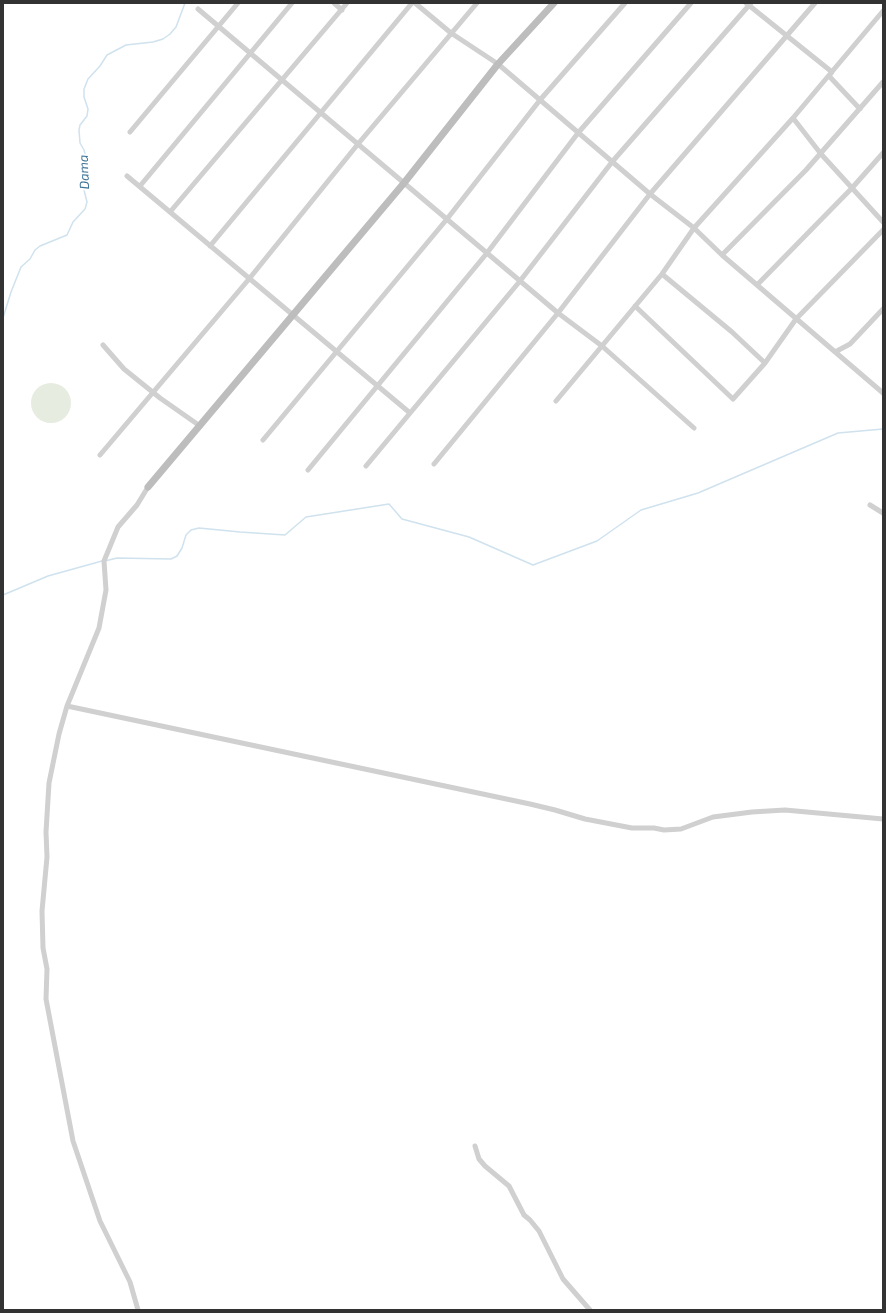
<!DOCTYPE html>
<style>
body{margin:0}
#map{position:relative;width:886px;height:1313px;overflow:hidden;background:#fff;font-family:"Exo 2",sans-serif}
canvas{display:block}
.frame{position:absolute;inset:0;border:4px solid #333;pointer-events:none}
</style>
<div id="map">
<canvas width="886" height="1313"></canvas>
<div class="frame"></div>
</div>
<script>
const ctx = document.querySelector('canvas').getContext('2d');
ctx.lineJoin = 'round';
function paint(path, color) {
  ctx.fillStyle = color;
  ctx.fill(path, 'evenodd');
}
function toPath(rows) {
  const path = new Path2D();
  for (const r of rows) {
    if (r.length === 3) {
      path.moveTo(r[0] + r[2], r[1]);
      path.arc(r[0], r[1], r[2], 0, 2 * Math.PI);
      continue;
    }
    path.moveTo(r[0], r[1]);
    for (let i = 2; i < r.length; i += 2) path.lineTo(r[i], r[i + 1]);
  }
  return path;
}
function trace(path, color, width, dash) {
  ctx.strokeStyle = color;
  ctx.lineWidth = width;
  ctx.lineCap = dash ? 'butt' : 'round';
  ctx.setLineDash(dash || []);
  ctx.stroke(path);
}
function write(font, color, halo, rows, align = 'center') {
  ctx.font = font + ' "Exo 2",sans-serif';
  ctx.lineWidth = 4;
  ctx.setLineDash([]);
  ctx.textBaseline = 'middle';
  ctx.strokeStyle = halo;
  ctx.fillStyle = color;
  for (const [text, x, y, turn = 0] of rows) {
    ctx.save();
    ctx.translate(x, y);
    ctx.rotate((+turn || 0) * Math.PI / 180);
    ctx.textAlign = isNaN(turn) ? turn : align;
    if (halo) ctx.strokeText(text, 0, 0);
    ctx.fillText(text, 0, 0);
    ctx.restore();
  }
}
paint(toPath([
 [51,403,20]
]), '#e6ecdf');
trace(toPath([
 [3,318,11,292,21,267,30,259,35,250,40,246,67,235,73,222,85,209,87,202,82,182,87,161,84,150,80,143,79,130,80,125,87,116,88,109,84,97,84,89,88,79,100,66,107,55,126,45,153,42,163,39,170,34,176,27,185,3],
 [105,561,117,558,171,559,177,556,182,548,186,535,191,530,199,528,240,532,285,535,306,517,389,504,402,519,469,537,533,565,597,541,641,510,698,493,838,433,883,429],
 [3,595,48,576,102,561]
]), '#cfe2ee', 1.5);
trace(toPath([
 [334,3,342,10],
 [415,3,451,33,498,64,650,194,694,228,722,255,883,393],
 [746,3,832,72,829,76,860,109],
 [198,9,558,313,602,346,694,428],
 [793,118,821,154,883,222],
 [130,132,238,3],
 [127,176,410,413],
 [140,186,292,3],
 [170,212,347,3],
 [210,246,412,3],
 [722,255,806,170,883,82],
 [662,274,732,332,765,363],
 [757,285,852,188,883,153],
 [635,306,733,399,765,363,796,319,883,230],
 [103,345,124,369,160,398,200,426],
 [835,352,850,344,883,309],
 [556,401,662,274,694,228,793,118,883,11],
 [263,440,447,219,540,100,625,3],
 [100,455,249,279,358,144,477,3],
 [434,464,558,313,650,194,815,3],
 [366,466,520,281,612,162,751,3],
 [308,470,487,253,578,133,691,3],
 [870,505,883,513],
 [67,706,530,804,555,810,585,819,632,828,654,828,664,830,681,829,713,817,752,812,785,810,883,819],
 [475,1146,479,1159,485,1166,509,1186,524,1215,530,1220,539,1231,563,1279,590,1310],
 [138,1310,130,1282,100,1221,73,1141,46,999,47,969,43,948,42,911,47,857,46,832,49,783,59,734,67,706,99,628,106,590,104,561,118,527,137,505,148,487]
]), '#d0d0d0', 5);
trace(toPath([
 [148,487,404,183,498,64,554,3]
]), '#bdbdbd', 7);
write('italic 13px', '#3f7597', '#fff', [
 ["Dama",84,172,-92]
]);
</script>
